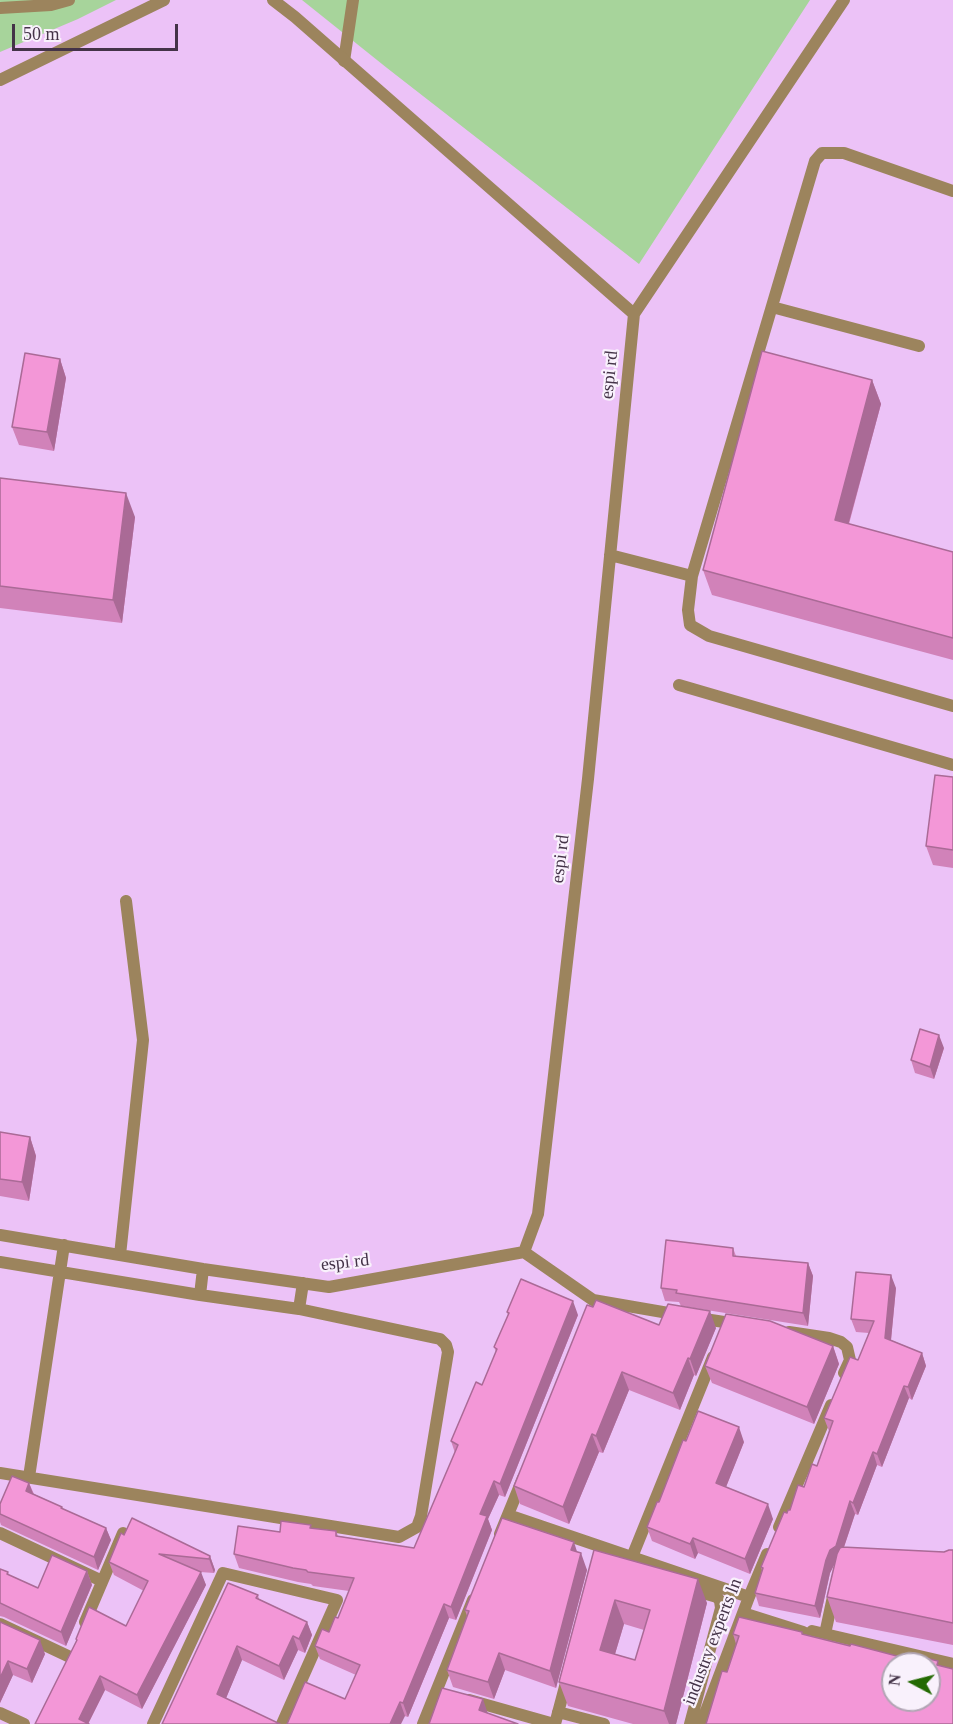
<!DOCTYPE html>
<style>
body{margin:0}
#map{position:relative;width:953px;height:1724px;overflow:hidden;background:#ecc2f7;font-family:"Times New Roman",serif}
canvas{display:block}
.north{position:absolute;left:881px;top:1652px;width:60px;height:60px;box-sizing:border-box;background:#f9f1fc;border:2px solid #b1a5b4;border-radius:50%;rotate:277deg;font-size:16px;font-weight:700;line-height:24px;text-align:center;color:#443348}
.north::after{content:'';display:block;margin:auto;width:21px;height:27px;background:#246a03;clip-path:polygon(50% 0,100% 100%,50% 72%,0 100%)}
.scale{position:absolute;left:12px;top:24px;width:166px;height:27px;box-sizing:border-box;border:3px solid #443348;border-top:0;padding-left:8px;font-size:18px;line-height:21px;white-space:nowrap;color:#443348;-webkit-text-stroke:4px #f9f1fc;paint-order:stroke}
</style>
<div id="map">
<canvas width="953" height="1724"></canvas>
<div class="north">N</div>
<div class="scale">50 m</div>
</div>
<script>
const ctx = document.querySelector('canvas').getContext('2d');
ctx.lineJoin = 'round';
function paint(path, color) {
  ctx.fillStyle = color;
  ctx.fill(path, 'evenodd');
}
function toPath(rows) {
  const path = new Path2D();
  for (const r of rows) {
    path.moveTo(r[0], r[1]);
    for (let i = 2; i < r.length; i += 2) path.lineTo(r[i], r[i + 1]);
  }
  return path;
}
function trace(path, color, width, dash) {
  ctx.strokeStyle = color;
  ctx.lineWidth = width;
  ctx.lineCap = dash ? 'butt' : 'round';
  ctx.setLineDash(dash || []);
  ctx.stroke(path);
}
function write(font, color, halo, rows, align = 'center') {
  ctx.font = font + ' "Times New Roman",serif';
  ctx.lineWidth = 4.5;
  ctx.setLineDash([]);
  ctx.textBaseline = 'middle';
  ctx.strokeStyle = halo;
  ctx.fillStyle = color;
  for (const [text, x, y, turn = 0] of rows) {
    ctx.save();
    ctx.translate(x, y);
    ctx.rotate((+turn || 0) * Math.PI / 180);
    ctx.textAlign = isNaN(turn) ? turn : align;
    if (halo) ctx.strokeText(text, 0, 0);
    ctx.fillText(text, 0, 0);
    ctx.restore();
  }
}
paint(toPath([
 [0,0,116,0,78,19,0,52],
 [302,0,810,0,639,264,387,68]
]), '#a7d49b');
trace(toPath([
 [0,8,51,5,69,0],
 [344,61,353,0],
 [679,685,953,765]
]), '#9c845d', 12);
trace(toPath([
 [273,0,295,17,634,314],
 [0,80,164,0],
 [953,191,844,153,822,153,815,161,692,576,688,610,690,625,709,636,953,706],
 [772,307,919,346],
 [610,555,692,576],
 [0,1235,203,1269,329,1287,524,1252,538,1214,588,779,634,314,844,0],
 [524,1252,593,1300,680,1315],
 [120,1255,143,1040,126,901],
 [0,1262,200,1295,299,1309,440,1339,446,1345,448,1352,421,1516,417,1527,399,1537,0,1473],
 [200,1295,203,1269],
 [299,1309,303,1283],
 [698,1318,737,1324],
 [789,1332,829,1338,841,1342,847,1347,850,1360,844,1373],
 [29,1477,64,1245],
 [508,1515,749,1597],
 [779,1527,831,1405],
 [0,1533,102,1581],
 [500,1534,523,1478],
 [632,1557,713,1357],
 [688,1589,717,1597,720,1601,721,1608,690,1724],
 [743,1613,803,1632],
 [85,1622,123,1533],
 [0,1624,70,1657],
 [812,1631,953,1664],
 [825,1634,834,1592],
 [469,1700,554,1724],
 [558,1712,604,1724],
 [0,1713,24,1724],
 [153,1724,223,1573,337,1600,282,1724],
 [423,1724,473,1600],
 [555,1724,567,1679],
 [701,1724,749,1597,767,1554]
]), '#9c845d', 12);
paint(toPath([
 [60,359,66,378,54,451,19,445,12,427],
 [872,380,881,404,849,524,953,552,953,660,712,595,703,570],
 [0,478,135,517,122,623,0,608],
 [953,777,953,868,933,865,926,846],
 [944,1048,934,1079,915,1073,911,1060],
 [0,1132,30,1137,36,1156,29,1201,0,1196],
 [733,1248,736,1256,808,1263,813,1276,808,1326,681,1306,679,1302,665,1301,661,1288],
 [896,1288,891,1340,922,1353,926,1366,912,1400,909,1398,882,1467,877,1465,858,1515,855,1514,844,1547,944,1552,953,1550,953,1645,836,1622,827,1597,835,1563,830,1573,820,1618,759,1606,755,1593,762,1571,761,1567,787,1513,790,1510,817,1466,829,1431,824,1418,858,1360,869,1333,856,1332,851,1319],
 [507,1312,578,1315,505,1497,499,1495,488,1519,492,1530,456,1620,449,1618,408,1717,345,1699,356,1675,320,1659,315,1646,329,1632,338,1618,349,1591,313,1586,311,1584,298,1582,239,1568,234,1554,280,1532,312,1528,336,1531,338,1536,414,1548,455,1453,451,1441,482,1385,496,1352,494,1347,508,1315],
 [659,1325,716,1328,696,1376,694,1375,680,1410,629,1390,603,1453,599,1452,569,1524,520,1504,514,1486],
 [833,1346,839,1364,814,1424,712,1383,705,1366],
 [686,1441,744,1442,726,1487,773,1519,750,1574,698,1553,695,1559,652,1541,647,1527,659,1502],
 [29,1483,34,1494,62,1507,63,1509,106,1528,111,1540,98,1570,1,1525,0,1522,0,1504],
 [124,1535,210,1556,215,1570,214,1573,200,1572,206,1585,142,1709,105,1690,88,1724,35,1724,77,1641,76,1639,126,1626,144,1591,114,1575,109,1562],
 [594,1550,707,1603,676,1724,633,1724,568,1706,559,1682],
 [624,1624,644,1630,635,1660,615,1654],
 [577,1552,587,1570,556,1688,505,1670,494,1699,453,1687,447,1670,467,1616,465,1610],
 [0,1569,8,1572,9,1575,38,1588,87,1571,92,1585,66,1646,4,1617,0,1616],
 [258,1595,259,1599,307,1622,312,1635,305,1653,298,1650,284,1680,242,1660,226,1698,162,1724],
 [0,1622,45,1654,32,1683,13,1675,0,1703],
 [802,1632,803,1634,916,1661,939,1665,727,1672,736,1644,733,1634]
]), '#d182b9');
paint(toPath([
 [60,359,66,378,54,451,47,432],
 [872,380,881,404,843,544,835,520],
 [126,493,135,517,122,623,113,600],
 [939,1035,944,1048,934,1079,930,1067],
 [30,1137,36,1156,29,1201,22,1182],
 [808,1263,813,1276,808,1326,803,1313],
 [891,1275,896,1288,890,1350,885,1338],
 [573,1301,578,1315,505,1497,500,1484],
 [710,1311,716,1328,696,1376,690,1359],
 [833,1346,839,1364,814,1424,807,1407],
 [922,1353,926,1366,912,1400,908,1387],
 [688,1358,694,1375,680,1410,673,1393],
 [622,1372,629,1390,603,1453,596,1436],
 [904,1386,909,1398,882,1467,877,1454],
 [739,1427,744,1442,722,1497,716,1483],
 [592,1434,599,1452,569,1524,563,1507],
 [873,1452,877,1465,858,1515,853,1503],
 [494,1481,499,1495,488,1519,492,1530,456,1620,451,1607,480,1514],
 [29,1483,34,1496,26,1491],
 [850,1501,855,1514,840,1559,835,1563,830,1573,820,1618,815,1606,826,1560],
 [768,1504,773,1519,750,1574,745,1559],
 [106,1528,111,1540,98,1570,94,1557],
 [693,1538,698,1553,695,1559,690,1544],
 [574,1542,579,1558,581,1553,587,1570,556,1688,550,1671,571,1550],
 [210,1556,215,1570,214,1573,209,1559],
 [87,1571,92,1585,66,1646,61,1632],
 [201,1572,206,1585,142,1709,137,1695],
 [698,1579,707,1603,676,1724,669,1724,664,1711],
 [615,1600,624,1624,609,1674,600,1650],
 [444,1604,449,1618,408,1717,403,1703],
 [307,1622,312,1635,305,1653,299,1639],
 [293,1636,298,1650,284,1680,279,1666],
 [40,1640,45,1654,32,1683,27,1669],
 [237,1646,242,1660,222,1708,217,1694],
 [499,1653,505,1670,494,1699,488,1682],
 [8,1661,13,1675,0,1703,0,1678],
 [100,1676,105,1690,88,1724,79,1719],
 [483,1699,488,1714,479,1710],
 [400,1702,405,1716,401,1724,390,1724]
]), '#aa6a96');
const building = toPath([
 [762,351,872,380,835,520,953,552,953,638,703,570,762,351],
 [25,353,60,359,47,432,12,427,25,353],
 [0,478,126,493,113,600,0,586,0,478],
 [935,775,953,777,953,850,926,846,935,775],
 [920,1029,939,1035,930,1067,911,1060,920,1029],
 [0,1132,30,1137,22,1182,0,1179,0,1132],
 [666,1240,733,1248,733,1256,808,1263,803,1313,676,1293,677,1290,661,1288,666,1240],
 [856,1272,891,1275,885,1338,922,1353,908,1387,904,1386,877,1454,873,1452,853,1503,850,1501,836,1546,830,1550,826,1560,815,1606,755,1593,763,1568,761,1567,784,1512,787,1513,788,1510,790,1510,798,1485,804,1487,812,1464,817,1466,833,1421,824,1418,850,1357,858,1360,874,1321,851,1319,856,1272],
 [521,1279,573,1301,500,1484,494,1481,480,1514,487,1516,451,1607,444,1604,403,1703,400,1702,390,1724,287,1724,305,1682,345,1699,360,1665,315,1646,322,1629,329,1632,335,1617,338,1618,354,1578,308,1572,306,1570,293,1568,234,1554,238,1526,280,1532,281,1521,311,1525,310,1528,336,1531,336,1536,414,1548,458,1445,451,1441,476,1382,482,1385,497,1349,494,1347,509,1313,507,1312,521,1279],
 [596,1300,659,1325,668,1304,710,1311,690,1359,688,1358,673,1393,622,1372,596,1436,592,1434,563,1507,514,1486,587,1305,593,1307,596,1300],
 [726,1314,770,1321,833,1346,807,1407,705,1366,726,1314],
 [698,1411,739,1427,716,1483,768,1504,745,1559,693,1538,690,1544,647,1527,657,1502,659,1502,683,1440,686,1441,698,1411],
 [12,1476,29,1483,26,1491,62,1507,61,1508,106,1528,94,1557,0,1514,0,1504,12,1476],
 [132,1518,210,1556,209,1559,159,1554,201,1572,137,1695,100,1676,79,1719,89,1724,35,1724,77,1640,76,1639,89,1607,126,1626,148,1581,109,1562,121,1533,124,1535,132,1518],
 [502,1518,574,1542,571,1550,581,1553,550,1671,499,1653,488,1682,447,1670,469,1611,465,1610,502,1518],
 [842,1547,944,1552,949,1550,953,1550,953,1623,827,1597,837,1554,840,1548,842,1547],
 [594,1550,698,1579,664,1711,559,1682,594,1550],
 [615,1600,650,1610,635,1660,600,1650,615,1600],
 [52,1555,87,1571,61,1632,0,1603,0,1569,8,1572,7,1574,38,1588,52,1555],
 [228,1583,258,1595,256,1598,307,1622,299,1639,293,1636,279,1666,237,1646,217,1694,280,1724,162,1724,228,1583],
 [739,1617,802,1632,802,1634,850,1646,851,1644,916,1661,917,1656,938,1661,937,1665,953,1669,953,1724,706,1724,722,1671,727,1672,739,1636,733,1634,739,1617],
 [893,1664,929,1664,929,1700,893,1700,893,1664],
 [0,1622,40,1640,27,1669,8,1661,0,1678,0,1622],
 [442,1688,483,1699,479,1710,518,1724,429,1724,442,1688]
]);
paint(building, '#f397d7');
trace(building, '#aa6a96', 1.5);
write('18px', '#443348', '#f9f1fc', [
 ["espi rd",610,375,-84],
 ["espi rd",561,859,-83],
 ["espi rd",345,1263,-6],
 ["industry experts ln",713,1642,-69]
]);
</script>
